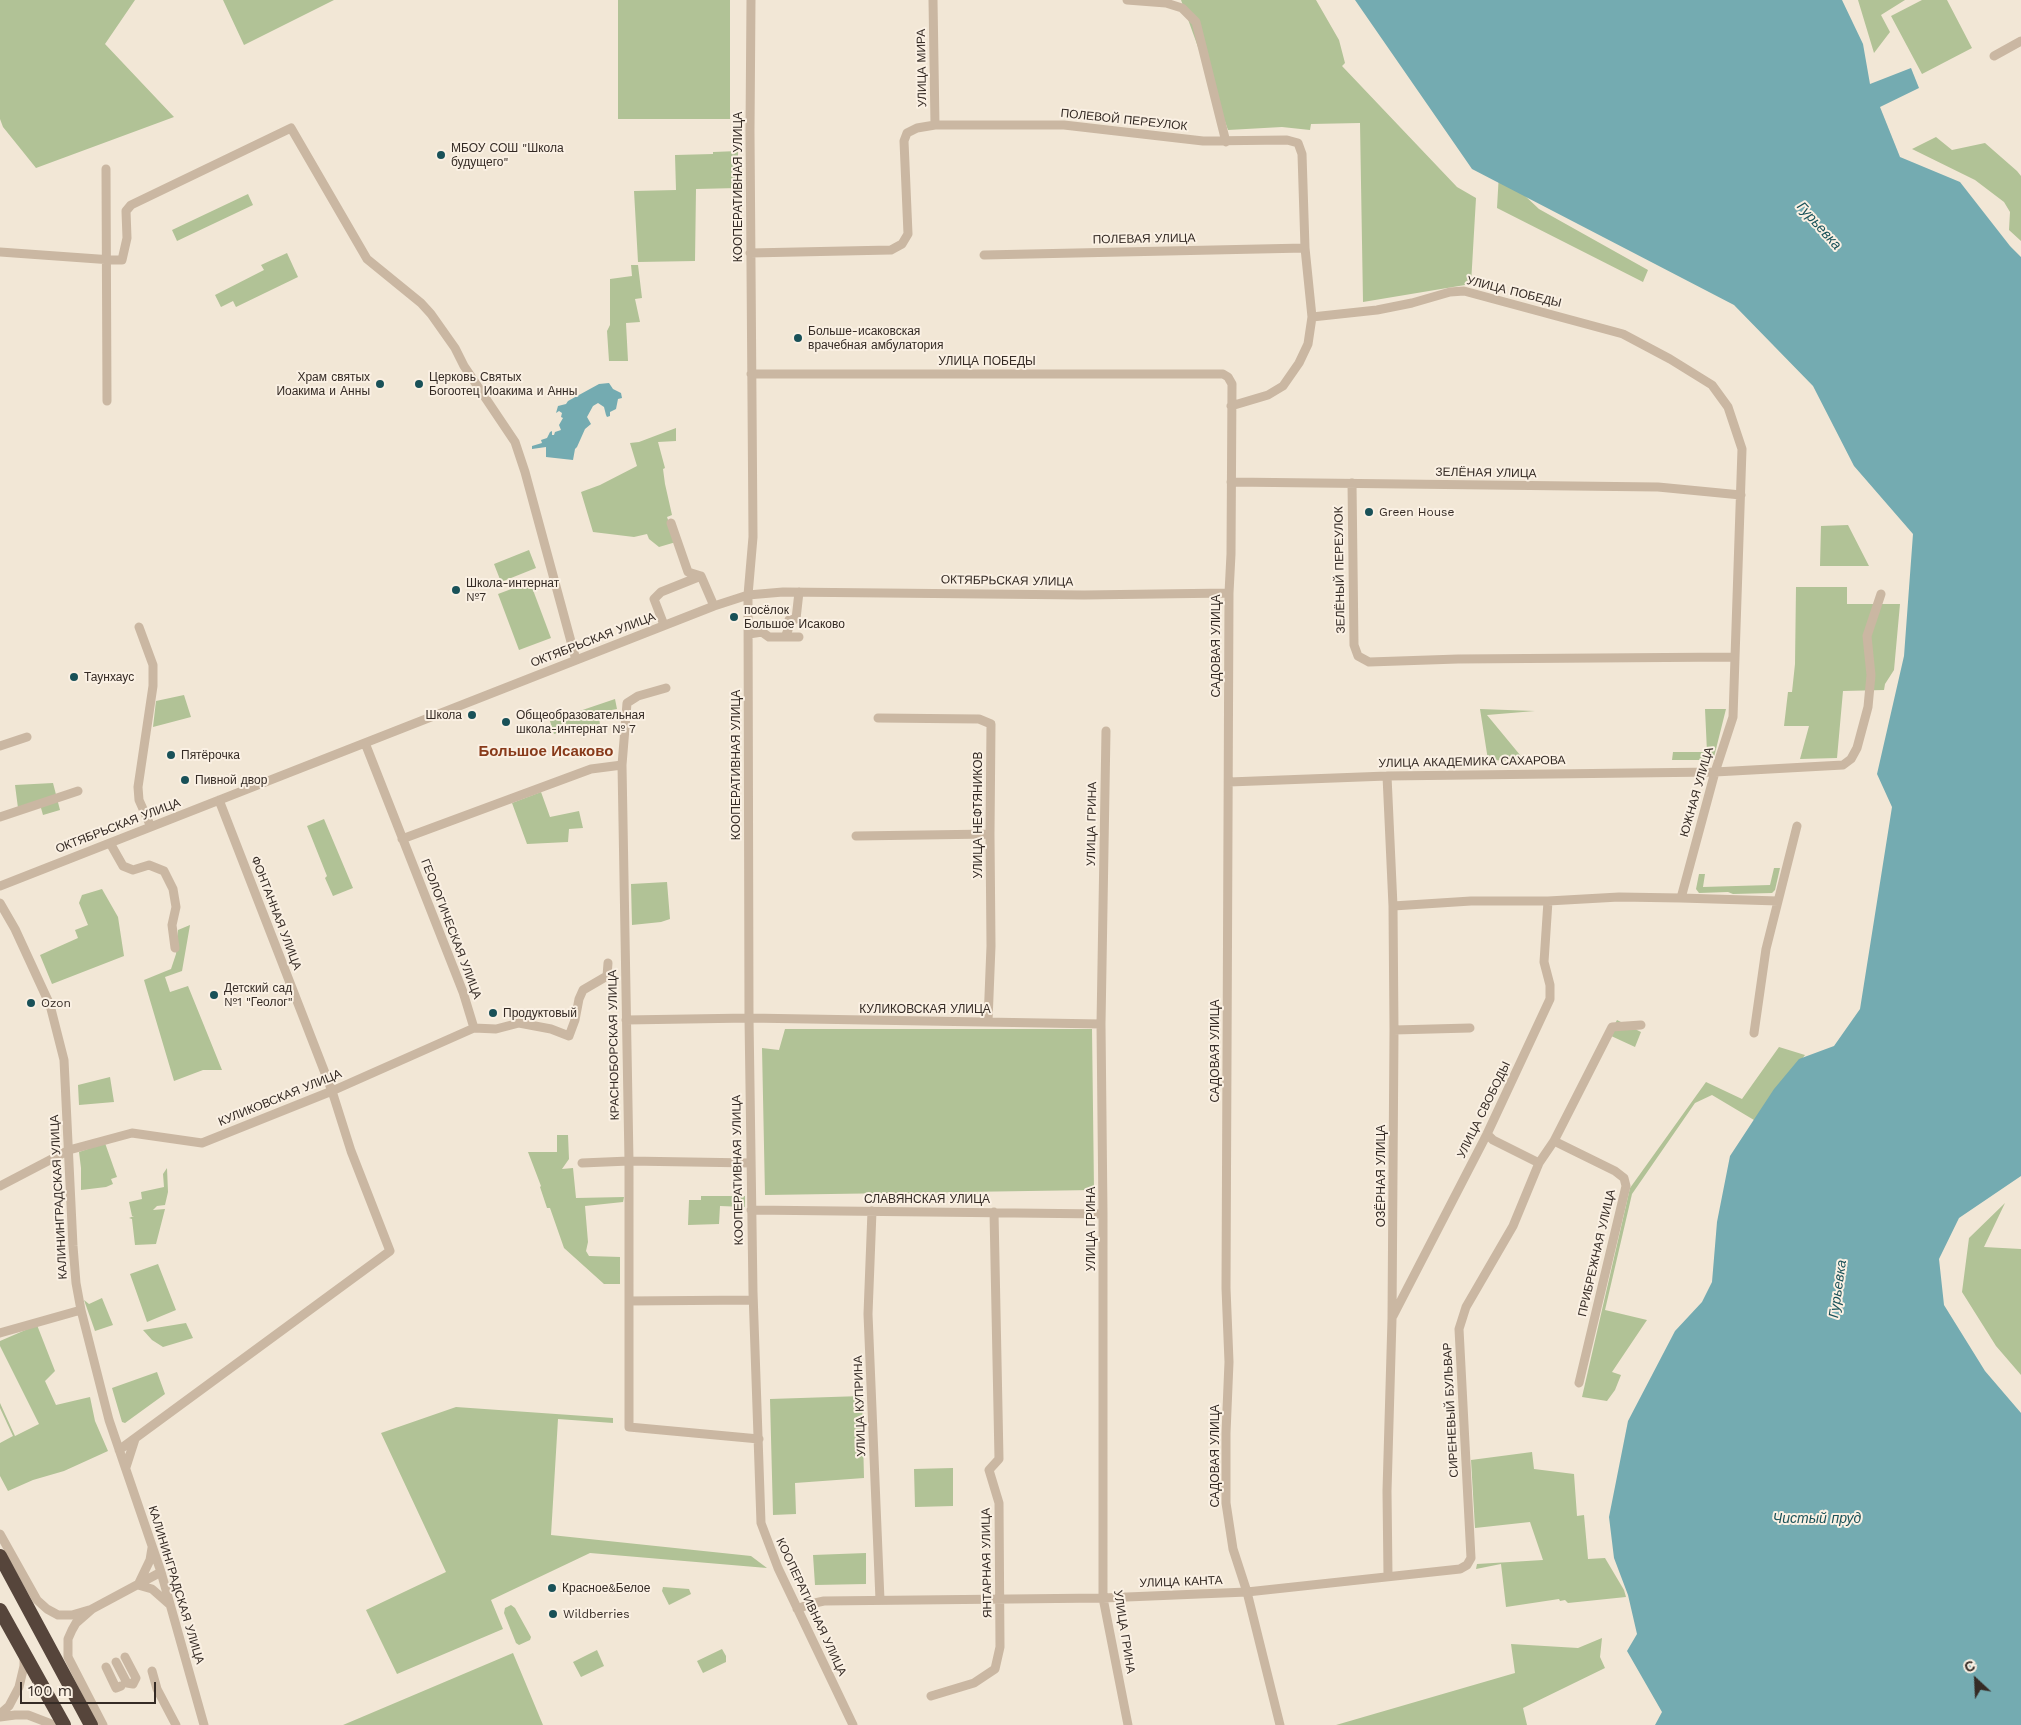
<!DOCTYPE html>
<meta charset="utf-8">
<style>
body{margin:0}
#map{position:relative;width:2021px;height:1725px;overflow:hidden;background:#f2e7d6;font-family:"Work Sans",sans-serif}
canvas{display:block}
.north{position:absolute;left:1951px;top:1655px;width:50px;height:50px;-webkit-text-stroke:4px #faf0e3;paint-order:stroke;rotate:335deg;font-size:14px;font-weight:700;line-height:20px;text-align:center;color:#352b25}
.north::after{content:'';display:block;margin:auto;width:18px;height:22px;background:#352b25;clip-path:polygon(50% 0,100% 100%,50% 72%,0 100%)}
.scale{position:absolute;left:20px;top:1682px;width:136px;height:22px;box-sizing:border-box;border:2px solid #352b25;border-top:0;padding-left:6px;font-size:15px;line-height:18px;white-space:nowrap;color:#352b25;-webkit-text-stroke:4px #faf0e3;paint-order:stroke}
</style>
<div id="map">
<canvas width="2021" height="1725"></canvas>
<div class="north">С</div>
<div class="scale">100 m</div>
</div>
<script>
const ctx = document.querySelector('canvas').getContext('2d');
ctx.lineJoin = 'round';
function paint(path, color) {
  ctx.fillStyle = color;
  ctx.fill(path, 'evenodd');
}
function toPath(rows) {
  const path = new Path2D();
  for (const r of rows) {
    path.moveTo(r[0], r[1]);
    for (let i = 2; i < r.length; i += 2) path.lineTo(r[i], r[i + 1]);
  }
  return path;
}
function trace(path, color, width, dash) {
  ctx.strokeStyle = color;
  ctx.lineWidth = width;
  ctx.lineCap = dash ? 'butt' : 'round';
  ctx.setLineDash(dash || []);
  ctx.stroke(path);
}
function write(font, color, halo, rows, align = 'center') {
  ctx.font = font + ' "Work Sans",sans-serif';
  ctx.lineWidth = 4;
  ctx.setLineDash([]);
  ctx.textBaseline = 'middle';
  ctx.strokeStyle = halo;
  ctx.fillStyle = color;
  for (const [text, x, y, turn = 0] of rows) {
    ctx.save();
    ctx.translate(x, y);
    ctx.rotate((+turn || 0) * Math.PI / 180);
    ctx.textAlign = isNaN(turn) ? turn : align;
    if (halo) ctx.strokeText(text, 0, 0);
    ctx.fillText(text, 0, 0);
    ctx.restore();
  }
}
paint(toPath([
 [0,0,135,0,105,44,174,117,36,168,3,127,0,119],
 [223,0,334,0,244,45],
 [618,0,730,0,730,119,618,119],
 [1181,0,1316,0,1339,40,1345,63,1342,66,1457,187,1476,198,1471,284,1363,302,1360,123,1311,124,1310,130,1282,127,1228,130],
 [1858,0,1905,0,1881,15,1890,32,1874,53],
 [1922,0,1947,0,1972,48,1922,74,1891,16],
 [1936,137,1952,150,1985,143,2017,171,2021,176,2021,241,2009,230,2010,212,2004,202,1975,180,1912,149],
 [738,151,738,188,696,189,695,261,638,262,634,191,676,190,675,155,713,154,713,152],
 [1499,173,1506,178,1539,209,1648,270,1643,282,1497,208],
 [248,194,253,205,177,241,172,230],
 [287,253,298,277,236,307,233,301,221,307,215,295,264,270,261,265],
 [631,265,638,265,642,298,635,299,640,322,626,323,628,361,609,361,607,331,610,325,610,279,632,276],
 [676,428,676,441,658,442,665,468,663,469,665,484,672,515,667,517,676,542,659,547,649,539,647,534,634,537,593,532,581,492,600,485,637,466,630,443,639,442],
 [1848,525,1869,566,1820,566,1821,526],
 [529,550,536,568,501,582,494,564],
 [530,582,551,638,519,650,498,594],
 [1796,587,1847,587,1847,604,1900,604,1894,670,1885,684,1884,690,1843,691,1837,758,1800,759,1809,726,1784,726,1788,692,1792,692,1795,664],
 [184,695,191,717,153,727,156,701],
 [615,699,617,709,606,711,606,715,599,716,600,726,578,729,578,728,554,734,550,721],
 [1480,709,1535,711,1487,715,1525,761,1488,760],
 [1705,709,1726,709,1714,757,1709,760,1672,760,1673,752,1707,752],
 [53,783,60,810,43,815,41,808,18,808,15,785],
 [541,792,550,817,579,811,583,828,569,829,568,842,527,844,512,803],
 [324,819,353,888,333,896,325,878,327,876,307,826],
 [1774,868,1780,868,1775,890,1772,893,1733,894,1728,892,1699,893,1696,889,1699,874,1705,874,1703,887,1770,885],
 [667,882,670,919,661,922,632,925,631,884],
 [102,889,118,917,124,956,52,984,40,955,78,938,75,930,88,925,79,903,82,895],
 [190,925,182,971,165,977,170,992,188,986,222,1070,203,1070,174,1081,144,980,171,969,176,954,178,930],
 [1617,1020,1641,1032,1635,1047,1609,1035],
 [785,1029,1092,1029,1094,1190,765,1195,762,1048,779,1050],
 [1779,1047,1805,1055,1777,1093,1759,1123,1712,1095,1695,1103,1632,1194,1605,1310,1647,1320,1612,1372,1621,1375,1615,1390,1607,1401,1582,1397,1630,1188,1706,1082,1742,1099],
 [110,1077,114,1102,79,1105,78,1085],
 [557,1135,568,1135,569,1159,562,1169,573,1168,576,1198,624,1197,623,1202,585,1206,588,1242,586,1251,589,1256,620,1257,620,1284,604,1284,564,1248,550,1208,547,1208,540,1187,541,1186,528,1152,557,1152],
 [105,1143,117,1177,111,1179,113,1184,106,1187,81,1190,81,1168,79,1152],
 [167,1168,168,1192,165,1205,157,1206,153,1210,165,1209,156,1244,135,1245,132,1219,129,1218,134,1216,132,1216,129,1202,142,1199,141,1192,164,1187,163,1174],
 [701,1196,745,1196,745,1207,720,1206,719,1224,688,1225,689,1200,701,1200],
 [2005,1203,1984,1247,2021,1249,2021,1375,1996,1346,1962,1292,1969,1238],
 [158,1264,176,1310,147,1322,130,1274],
 [102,1298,113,1325,95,1331,84,1300,89,1304],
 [186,1323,193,1338,163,1347,152,1340,143,1330],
 [37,1325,55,1371,45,1381,56,1405,90,1397,95,1421,108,1451,64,1471,33,1480,8,1491,0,1476,0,1443,13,1436,0,1408,0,1403,15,1436,39,1424,0,1346,0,1341],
 [157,1372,165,1394,125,1423,122,1422,112,1388],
 [862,1396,864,1478,795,1483,796,1514,773,1515,770,1399],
 [456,1407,613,1418,613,1423,558,1419,551,1535,751,1556,767,1568,590,1553,491,1600,503,1629,397,1674,366,1610,446,1572,381,1433],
 [1532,1452,1534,1469,1574,1474,1577,1516,1584,1515,1588,1559,1605,1558,1624,1590,1626,1597,1568,1603,1565,1600,1560,1601,1559,1599,1506,1607,1501,1564,1476,1569,1477,1564,1543,1560,1530,1522,1475,1528,1471,1460],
 [953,1468,953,1506,915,1507,914,1469],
 [866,1553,866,1584,815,1585,813,1555],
 [663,1587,689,1589,691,1594,669,1605,662,1591],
 [511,1605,515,1608,531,1637,530,1640,519,1645,516,1643,504,1613,505,1608],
 [1602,1638,1600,1657,1605,1668,1523,1708,1527,1725,1336,1725,1515,1673,1511,1644,1578,1648],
 [722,1649,726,1656,726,1662,703,1673,697,1661],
 [597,1650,604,1666,581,1677,573,1662],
 [513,1653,543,1725,343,1725]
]), '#b1c296');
paint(toPath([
 [1355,0,1842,0,1863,44,1870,84,1911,68,1919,88,1880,107,1900,157,1960,182,2010,246,2021,257,2021,1176,1959,1218,1939,1259,1944,1305,1985,1371,2021,1413,2021,1725,1655,1725,1662,1712,1627,1651,1637,1634,1628,1595,1614,1558,1609,1517,1628,1421,1675,1331,1702,1302,1712,1282,1717,1222,1730,1156,1774,1089,1799,1059,1834,1046,1860,1009,1892,807,1877,774,1904,656,1913,534,1854,466,1813,386,1734,305,1472,169],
 [609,383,613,389,621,393,622,398,618,399,616,409,610,412,610,416,607,417,606,415,604,407,598,403,593,406,587,417,591,424,585,429,577,447,575,449,573,460,546,457,546,447,532,449,532,446,542,443,541,440,547,438,550,432,552,431,552,435,554,435,555,432,561,430,559,425,563,418,561,417,562,413,559,411,556,413,558,406,566,404,568,401,599,384]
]), '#74abb1');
trace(toPath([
 [751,0,750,131,753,537,748,595,749,1018,753,1292,761,1523,778,1568,853,1725],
 [933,0,935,125],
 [1127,0,1166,3,1182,8,1196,22,1226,142],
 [1994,56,2021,41],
 [106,169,107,401],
 [0,252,112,260,122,260,127,238,126,211,131,205,291,128,367,259,421,303,431,314,455,348,464,366,515,442,525,472,576,660],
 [750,253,891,250,902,244,908,234,904,141,907,133,917,128,935,125,1064,125,1203,141,1287,140,1298,143,1302,154,1305,248,1312,317],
 [984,255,1305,248],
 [751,374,1223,374,1228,377,1232,384,1231,554,1229,593,1226,1288,1229,1362,1226,1433,1226,1503,1233,1549,1247,1592,1280,1725],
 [1231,406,1268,395,1283,386,1299,363,1308,344,1312,317,1377,310,1412,303,1450,292,1464,291,1623,334,1670,359,1712,385,1728,407,1742,449,1733,717,1715,772,1681,898,1619,897,1548,901,1471,901,1393,906],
 [1231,482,1658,487,1741,495],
 [1352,483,1354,645,1358,656,1369,662,1458,659,1735,657],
 [671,523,688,572,701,576],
 [664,625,654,599,661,592,701,576,714,606],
 [139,627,153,665,153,686,138,787,139,800,151,827],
 [749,634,762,632,769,637,799,637],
 [785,637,788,630,789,620,796,619,799,592],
 [666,688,638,696,627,703,622,765,629,1161,629,1427,759,1439],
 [878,718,979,719,991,724,990,834,991,946,988,1021],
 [1106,731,1101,1024,1103,1214,1103,1598,1128,1725],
 [365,743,463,992,474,1028],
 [0,746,27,737],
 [1387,776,1393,906,1394,1030,1392,1319,1387,1491,1388,1576],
 [1229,782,1387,776,1715,772,1843,765,1851,759,1857,748,1868,707,1871,675,1867,636,1881,594],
 [0,817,78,791],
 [856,836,990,834],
 [402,839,591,769,622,765],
 [110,843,123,866,133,870,149,865,164,871,173,889,176,907,172,925,175,948],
 [0,886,714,606,748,595,783,592,1084,595,1229,593],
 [1681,898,1778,901],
 [0,903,15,929,50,1005,64,1060,73,1246,76,1283,81,1310,109,1420,161,1572,204,1725],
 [626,1020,749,1018,1101,1024],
 [1394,1030,1470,1028],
 [1754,1033,1766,949,1797,826],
 [1487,1134,1493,1140,1539,1163],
 [1554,1141,1615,1171,1624,1178,1626,1186,1579,1383],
 [582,1163,629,1161,751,1163],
 [0,1186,69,1150,132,1133,202,1143,332,1091,474,1028,496,1029,519,1023,551,1029,569,1036,575,1020,579,999,583,990,607,976,608,963],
 [751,1210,1103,1214],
 [872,1211,868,1314,880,1600],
 [629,1301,753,1300],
 [1393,1316,1487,1134,1550,999,1550,985,1544,962,1548,901],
 [0,1333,81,1310],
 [119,1450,390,1251,351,1151,332,1091,219,800],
 [126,1467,135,1439],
 [0,1534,37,1600,47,1609,58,1615,72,1615,89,1610],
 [152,1548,150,1560,138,1585,152,1589,169,1604],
 [797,1609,810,1604,824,1601,1103,1598,1247,1592,1460,1569,1467,1565,1471,1558,1459,1329,1466,1307,1513,1226,1539,1163,1554,1141,1612,1027,1641,1025],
 [125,1657,136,1678,133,1684],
 [116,1662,127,1683,133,1684],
 [106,1667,116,1688,121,1686],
 [152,1671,157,1689,176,1725],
 [931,1696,974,1683,995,1669,1000,1647,999,1503,989,1470,999,1459,994,1212],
 [0,1714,9,1706,19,1687,24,1666,24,1657],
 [0,1717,15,1715,28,1715,54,1725],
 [103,1725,68,1657,68,1639,72,1630,76,1623,92,1609,161,1572]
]), '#cab7a2', 9);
trace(toPath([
 [0,1556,91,1725],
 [0,1610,64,1725]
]), '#56453b', 14);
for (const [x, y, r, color] of [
 [441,155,5,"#195158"],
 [798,338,5,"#195158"],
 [380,384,5,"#195158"],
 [419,384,5,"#195158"],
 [1369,512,5,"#195158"],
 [456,590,5,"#195158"],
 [734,617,5,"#195158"],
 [74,677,5,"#195158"],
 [472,715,5,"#195158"],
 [506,722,5,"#195158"],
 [171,755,5,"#195158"],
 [185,780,5,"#195158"],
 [214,995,5,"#195158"],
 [31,1003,5,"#195158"],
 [493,1013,5,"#195158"],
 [552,1588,5,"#195158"],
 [553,1614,5,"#195158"]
]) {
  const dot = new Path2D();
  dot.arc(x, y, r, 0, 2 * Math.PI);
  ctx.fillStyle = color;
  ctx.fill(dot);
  trace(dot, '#faf0e3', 2);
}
write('12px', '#352b25', '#faf0e3', [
 ["УЛИЦА МИРА",922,68,-91],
 ["ПОЛЕВОЙ ПЕРЕУЛОК",1124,120,6],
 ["КООПЕРАТИВНАЯ УЛИЦА",738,187,-90],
 ["ПОЛЕВАЯ УЛИЦА",1144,239,-1],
 ["УЛИЦА ПОБЕДЫ",1514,292,14],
 ["УЛИЦА ПОБЕДЫ",987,361],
 ["ЗЕЛЁНАЯ УЛИЦА",1486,473,1],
 ["ЗЕЛЁНЫЙ ПЕРЕУЛОК",1340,570,-91],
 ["ОКТЯБРЬСКАЯ УЛИЦА",1007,581,1],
 ["ОКТЯБРЬСКАЯ УЛИЦА",593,640,-21],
 ["САДОВАЯ УЛИЦА",1216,646,-90],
 ["УЛИЦА АКАДЕМИКА САХАРОВА",1472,762,-1],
 ["КООПЕРАТИВНАЯ УЛИЦА",736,765,-90],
 ["ЮЖНАЯ УЛИЦА",1697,792,-74],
 ["УЛИЦА НЕФТЯНИКОВ",978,815,-90],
 ["УЛИЦА ГРИНА",1092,824,-89],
 ["ОКТЯБРЬСКАЯ УЛИЦА",118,826,-21],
 ["ФОНТАННАЯ УЛИЦА",276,913,69],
 ["ГЕОЛОГИЧЕСКАЯ УЛИЦА",451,929,69],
 ["КУЛИКОВСКАЯ УЛИЦА",925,1009],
 ["КРАСНОБОРСКАЯ УЛИЦА",614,1045,-91],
 ["САДОВАЯ УЛИЦА",1215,1051,-90],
 ["КУЛИКОВСКАЯ УЛИЦА",280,1098,-22],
 ["УЛИЦА СВОБОДЫ",1484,1110,-64],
 ["КООПЕРАТИВНАЯ УЛИЦА",738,1170,-91],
 ["ОЗЁРНАЯ УЛИЦА",1381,1176,-90],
 ["КАЛИНИНГРАДСКАЯ УЛИЦА",59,1197,-93],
 ["СЛАВЯНСКАЯ УЛИЦА",927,1199],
 ["УЛИЦА ГРИНА",1091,1229,-90],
 ["ПРИБРЕЖНАЯ УЛИЦА",1597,1253,-77],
 ["УЛИЦА КУПРИНА",860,1406,-92],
 ["СИРЕНЕВЫЙ БУЛЬВАР",1451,1410,-93],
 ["САДОВАЯ УЛИЦА",1215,1456,-90],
 ["ЯНТАРНАЯ УЛИЦА",987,1563,-91],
 ["УЛИЦА КАНТА",1181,1582,-2],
 ["КАЛИНИНГРАДСКАЯ УЛИЦА",176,1585,73],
 ["КООПЕРАТИВНАЯ УЛИЦА",811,1607,65],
 ["УЛИЦА ГРИНА",1124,1632,81]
]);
write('12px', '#352b25', '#faf0e3', [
 ["МБОУ СОШ \"Школа",451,148],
 ["будущего\"",451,162],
 ["Больше-исаковская",808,331],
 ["врачебная амбулатория",808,345],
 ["Храм святых",370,377,"right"],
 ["Иоакима и Анны",370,391,"right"],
 ["Церковь Святых",429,377],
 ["Богоотец Иоакима и Анны",429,391],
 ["Green House",1379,512],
 ["Школа-интернат",466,583],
 ["№7",466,597],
 ["посёлок",744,610],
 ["Большое Исаково",744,624],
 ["Таунхаус",84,677],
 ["Школа",462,715,"right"],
 ["Общеобразовательная",516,715],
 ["школа-интернат № 7",516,729],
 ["Пятёрочка",181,755],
 ["Пивной двор",195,780],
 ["Детский сад",224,988],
 ["№1 \"Геолог\"",224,1002],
 ["Ozon",41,1003],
 ["Продуктовый",503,1013],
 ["Красное&Белое",562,1588],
 ["Wildberries",563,1614]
], 'left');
write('italic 14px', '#195158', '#faf0e3', [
 ["Гурьевка",1819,226,48],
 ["Гурьевка",1838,1289,-82],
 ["Чистый пруд",1817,1519]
]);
write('bold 15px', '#883a1a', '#faf0e3', [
 ["Большое Исаково",546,752]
]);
</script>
